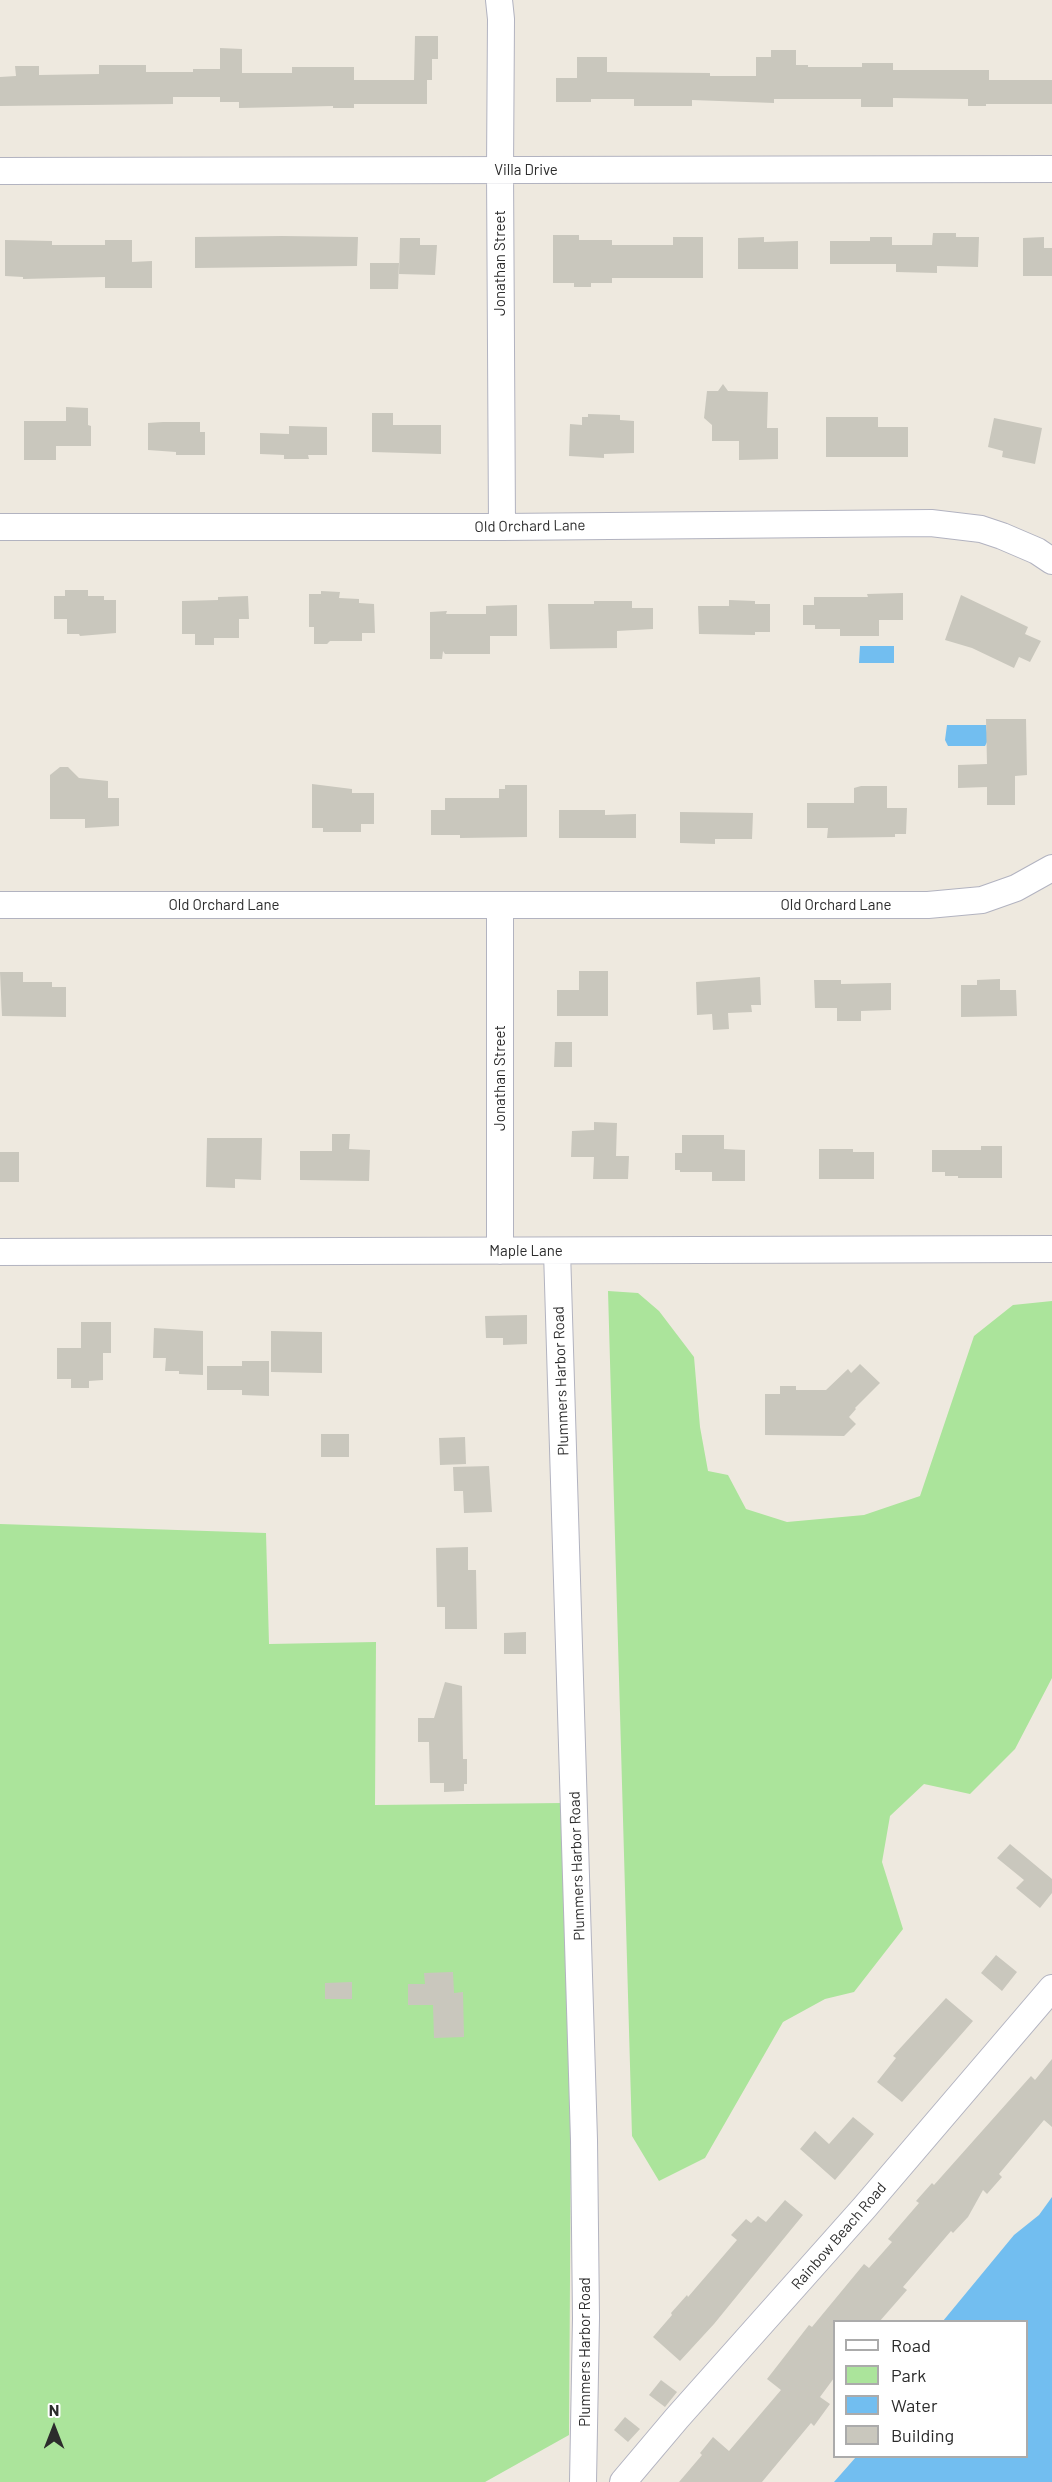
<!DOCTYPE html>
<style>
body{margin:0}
#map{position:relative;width:1052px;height:2482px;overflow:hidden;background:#eee9df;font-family:Barlow,sans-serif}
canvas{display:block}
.legend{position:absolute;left:833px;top:2320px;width:195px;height:138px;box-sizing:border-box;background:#fff;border:2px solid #ababab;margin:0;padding:8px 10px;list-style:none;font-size:18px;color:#2c2c2c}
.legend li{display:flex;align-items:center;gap:12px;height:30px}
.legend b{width:30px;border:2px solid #ababab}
.north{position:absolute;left:24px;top:2398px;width:60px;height:60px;-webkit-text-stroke:4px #fff;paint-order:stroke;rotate:0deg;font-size:16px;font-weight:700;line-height:24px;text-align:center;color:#2c2c2c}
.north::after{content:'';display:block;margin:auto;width:21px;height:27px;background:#2c2c2c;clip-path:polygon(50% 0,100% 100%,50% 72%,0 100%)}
</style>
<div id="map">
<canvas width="1052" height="2482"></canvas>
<ul class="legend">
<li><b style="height:8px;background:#fff"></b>Road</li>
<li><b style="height:16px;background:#abe49b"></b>Park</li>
<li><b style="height:16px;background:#72bef0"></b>Water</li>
<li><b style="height:16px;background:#c9c7bd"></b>Building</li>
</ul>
<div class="north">N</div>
</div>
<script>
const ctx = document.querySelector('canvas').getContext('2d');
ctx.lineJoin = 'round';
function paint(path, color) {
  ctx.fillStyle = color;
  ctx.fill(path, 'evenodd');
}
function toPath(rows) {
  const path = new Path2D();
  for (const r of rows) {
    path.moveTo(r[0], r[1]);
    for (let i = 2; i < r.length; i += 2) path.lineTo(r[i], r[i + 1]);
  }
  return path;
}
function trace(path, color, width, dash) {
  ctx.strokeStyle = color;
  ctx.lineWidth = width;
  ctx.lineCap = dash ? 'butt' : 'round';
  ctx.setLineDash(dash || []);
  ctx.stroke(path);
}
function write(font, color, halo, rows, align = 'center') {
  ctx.font = font + ' Barlow,sans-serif';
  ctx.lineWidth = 4.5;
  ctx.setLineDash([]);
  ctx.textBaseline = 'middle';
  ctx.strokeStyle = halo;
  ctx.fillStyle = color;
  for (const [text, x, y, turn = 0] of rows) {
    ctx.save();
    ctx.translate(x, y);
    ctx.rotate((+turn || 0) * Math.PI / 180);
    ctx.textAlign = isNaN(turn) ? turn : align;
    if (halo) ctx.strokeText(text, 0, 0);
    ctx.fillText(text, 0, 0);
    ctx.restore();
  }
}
paint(toPath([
 [608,1291,638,1293,659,1311,694,1357,700,1427,708,1471,728,1475,746,1509,787,1522,864,1515,920,1496,974,1336,1013,1305,1052,1301,1052,1678,1015,1749,970,1794,924,1784,890,1816,882,1862,903,1929,854,1992,825,1999,783,2022,705,2158,659,2181,632,2136],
 [0,1524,266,1533,269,1644,376,1642,375,1805,563,1803,571,2124,569,2435,485,2482,0,2482]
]), '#abe49b');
paint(toPath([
 [860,646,894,646,894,663,859,663],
 [947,725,986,725,988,740,985,746,948,746,945,740],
 [1052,2197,1052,2482,834,2482,856,2457,1026,2456,1026,2322,943,2321,1014,2235,1039,2215]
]), '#72bef0');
paint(toPath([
 [415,36,438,36,438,59,432,59,432,80,414,80],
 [220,48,242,49,242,73,292,73,292,67,354,67,354,80,427,80,427,104,354,104,354,108,333,108,333,106,239,108,239,102,220,102,220,97,173,97,173,104,0,106,0,77,16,76,15,66,39,66,39,75,99,74,99,65,146,65,146,72,193,72,193,69,220,69],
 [771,50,796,50,796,65,808,65,808,67,862,67,862,63,893,63,893,70,989,70,989,80,1052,80,1052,104,986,104,986,106,968,106,968,99,893,98,893,107,861,107,861,99,774,99,774,103,692,100,692,106,634,106,634,99,591,99,591,102,556,102,556,78,577,78,577,57,607,57,607,72,710,73,710,76,756,76,756,57,771,57],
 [933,233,956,233,956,237,979,237,978,267,937,266,937,273,896,272,896,264,830,264,830,241,870,241,870,237,892,237,892,245,932,245],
 [553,235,579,235,579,240,612,240,612,245,673,245,673,237,703,237,703,278,612,278,612,283,591,283,591,287,574,287,574,283,553,283],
 [282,236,358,237,357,266,195,268,195,237],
 [764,237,764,242,798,241,798,269,738,269,738,238],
 [1044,237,1044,248,1052,248,1052,276,1023,276,1023,238],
 [400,238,420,238,420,245,437,245,435,275,399,274],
 [5,240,52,241,52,245,105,245,105,240,132,240,132,262,152,261,152,288,105,288,105,277,23,279,23,277,5,276],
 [370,263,399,263,398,289,370,289],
 [723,384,728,391,768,392,767,428,778,428,778,459,739,460,739,441,712,441,712,425,704,418,707,391,718,391],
 [66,407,88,408,88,425,91,426,91,446,56,446,56,460,24,460,24,421,66,421],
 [372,413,393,413,393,425,441,425,441,454,372,452],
 [588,414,620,415,620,420,634,421,634,453,604,454,604,458,569,456,570,424,582,425,582,417,588,417],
 [826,417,878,417,878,427,908,427,908,457,826,457],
 [994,418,1042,428,1035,464,1002,457,1003,451,988,447],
 [163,422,200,422,200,432,205,432,205,455,176,455,176,452,148,450,148,423],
 [289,426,327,427,327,455,308,455,309,459,284,459,284,455,260,454,260,433,289,434],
 [65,590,88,590,88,596,104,596,104,600,116,600,116,633,80,636,79,634,67,634,67,619,54,619,54,596,65,596],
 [321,591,340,592,339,598,359,599,359,603,374,604,375,633,362,633,362,641,330,641,327,644,314,644,314,627,309,627,309,594,321,594],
 [903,593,903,620,879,620,879,636,840,636,840,629,815,629,815,625,803,625,803,605,814,605,814,597,868,597,867,594],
 [961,595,1028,627,1025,634,1041,641,1030,662,1019,657,1014,668,972,648,945,640],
 [248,596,249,619,239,619,239,638,214,638,214,645,195,645,195,634,182,634,182,601,218,600,218,597],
 [729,600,755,601,755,604,770,604,770,632,755,632,755,635,699,634,698,606,729,606],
 [594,601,632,601,632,608,653,608,653,629,617,631,617,648,550,649,548,604,594,604],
 [517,605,517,636,490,636,490,654,445,654,443,651,442,659,430,659,430,612,447,611,446,614,486,614,486,606],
 [986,719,1026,719,1027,775,1015,776,1015,805,987,805,987,787,958,788,958,765,987,764],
 [60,767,68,767,79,778,108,781,108,798,119,798,119,826,85,828,85,819,50,819,50,775],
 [312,784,352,789,352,793,374,793,374,824,361,824,361,832,323,832,323,828,312,828],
 [505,785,527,785,527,837,460,838,460,835,431,835,431,810,445,810,445,798,499,798,499,789,505,789],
 [861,786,887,786,887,808,907,808,906,834,895,834,895,837,827,838,828,828,807,828,807,803,854,803,854,788],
 [559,810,605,810,605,815,636,814,636,838,559,838],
 [680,812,753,813,752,839,715,839,715,844,680,843],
 [579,971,608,971,608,1016,557,1016,557,990,579,990],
 [0,972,23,972,23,982,52,982,52,987,66,987,66,1017,2,1016],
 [760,977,761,1005,751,1005,752,1012,728,1013,729,1029,713,1030,712,1014,697,1015,696,982],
 [1000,979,1000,990,1016,990,1017,1016,961,1017,961,985,977,985,977,980],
 [814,980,841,980,841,984,891,983,891,1010,861,1011,861,1021,837,1021,837,1008,815,1008],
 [555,1042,572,1042,572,1067,554,1067],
 [594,1122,617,1123,616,1156,629,1156,628,1179,593,1179,594,1157,571,1157,572,1131,594,1130],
 [332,1134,350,1134,349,1149,370,1150,369,1181,300,1180,300,1151,332,1151],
 [682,1135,724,1135,724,1149,745,1150,745,1181,712,1181,712,1172,680,1172,680,1170,675,1170,675,1153,682,1153],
 [207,1138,262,1138,261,1180,235,1179,235,1188,206,1187],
 [981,1146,1002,1146,1002,1178,958,1178,958,1176,945,1176,945,1172,932,1172,932,1150,981,1150],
 [819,1149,853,1149,853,1152,874,1152,874,1179,819,1179],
 [0,1152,19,1152,19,1182,0,1182],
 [527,1315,527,1344,503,1345,503,1338,486,1338,485,1316],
 [81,1322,111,1322,111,1353,103,1353,103,1380,89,1381,89,1388,71,1388,71,1379,57,1379,57,1348,81,1348],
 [154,1328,203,1331,203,1375,179,1374,179,1371,165,1371,166,1358,153,1358],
 [271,1331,322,1332,322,1373,271,1372],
 [242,1361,269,1361,269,1396,242,1395,242,1390,207,1390,207,1366,242,1366],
 [860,1364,880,1383,855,1408,856,1409,849,1417,856,1424,844,1436,765,1435,765,1394,780,1394,780,1386,796,1386,796,1390,826,1390,848,1369,851,1373],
 [321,1434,349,1434,349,1457,321,1457],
 [465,1437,466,1464,440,1465,439,1438],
 [489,1466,492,1512,464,1513,463,1491,454,1491,453,1467],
 [468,1547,468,1570,476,1570,477,1629,445,1629,445,1607,437,1607,436,1548],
 [526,1632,526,1654,504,1654,504,1633],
 [445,1682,462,1686,463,1759,467,1759,467,1784,464,1784,464,1791,444,1792,444,1783,430,1783,429,1742,418,1742,418,1718,434,1718],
 [1010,1844,1052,1879,1052,1893,1040,1908,1016,1888,1024,1880,997,1858],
 [996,1955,1017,1972,1002,1991,981,1973],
 [453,1972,454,1993,463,1992,464,2037,434,2038,433,2005,408,2005,408,1984,425,1984,424,1973],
 [352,1982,352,1999,325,1999,325,1983],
 [946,1998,973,2021,902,2102,877,2082,896,2058,893,2056],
 [1052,2059,1052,2127,1044,2120,999,2174,1002,2177,987,2194,983,2190,968,2217,953,2233,951,2231,903,2287,907,2290,879,2322,834,2322,834,2378,820,2397,830,2404,814,2426,811,2423,762,2482,679,2482,702,2455,700,2453,713,2437,729,2451,781,2390,767,2379,809,2325,812,2327,864,2264,869,2268,892,2242,888,2239,919,2203,916,2201,932,2183,934,2185,1031,2076,1035,2080],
 [853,2117,874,2134,835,2180,800,2149,815,2131,829,2144],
 [785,2200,803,2215,714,2324,680,2361,653,2337,672,2315,671,2313,687,2295,688,2297,737,2240,731,2235,746,2219,751,2223,758,2216,766,2222],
 [661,2380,677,2392,665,2407,649,2395],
 [625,2417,640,2429,628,2442,614,2430]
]), '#c9c7bd');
const minor = toPath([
 [499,0,501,19,500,170,502,527],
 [0,171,1052,169],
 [0,527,502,527,931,523,981,529,1002,536,1037,551,1052,561],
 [0,905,928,905,982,900,1016,888,1052,868],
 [500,1251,500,905],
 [557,1251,584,2140,586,2318,583,2482],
 [0,1252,1052,1249],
 [623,2482,677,2418,864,2208,1052,1988]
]);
trace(minor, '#b2b3c0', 28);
trace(minor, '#fff', 26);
write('15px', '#2c2c2c', '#fff', [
 ["Villa Drive",526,170],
 ["Jonathan Street",500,263,-90],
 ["Old Orchard Lane",530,526,-1],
 ["Old Orchard Lane",224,905],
 ["Old Orchard Lane",836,905],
 ["Jonathan Street",500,1078,-90],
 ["Maple Lane",526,1251],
 ["Plummers Harbor Road",561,1381,-92],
 ["Plummers Harbor Road",577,1866,-92],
 ["Rainbow Beach Road",839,2236,-49],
 ["Plummers Harbor Road",585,2352,-90]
]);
</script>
